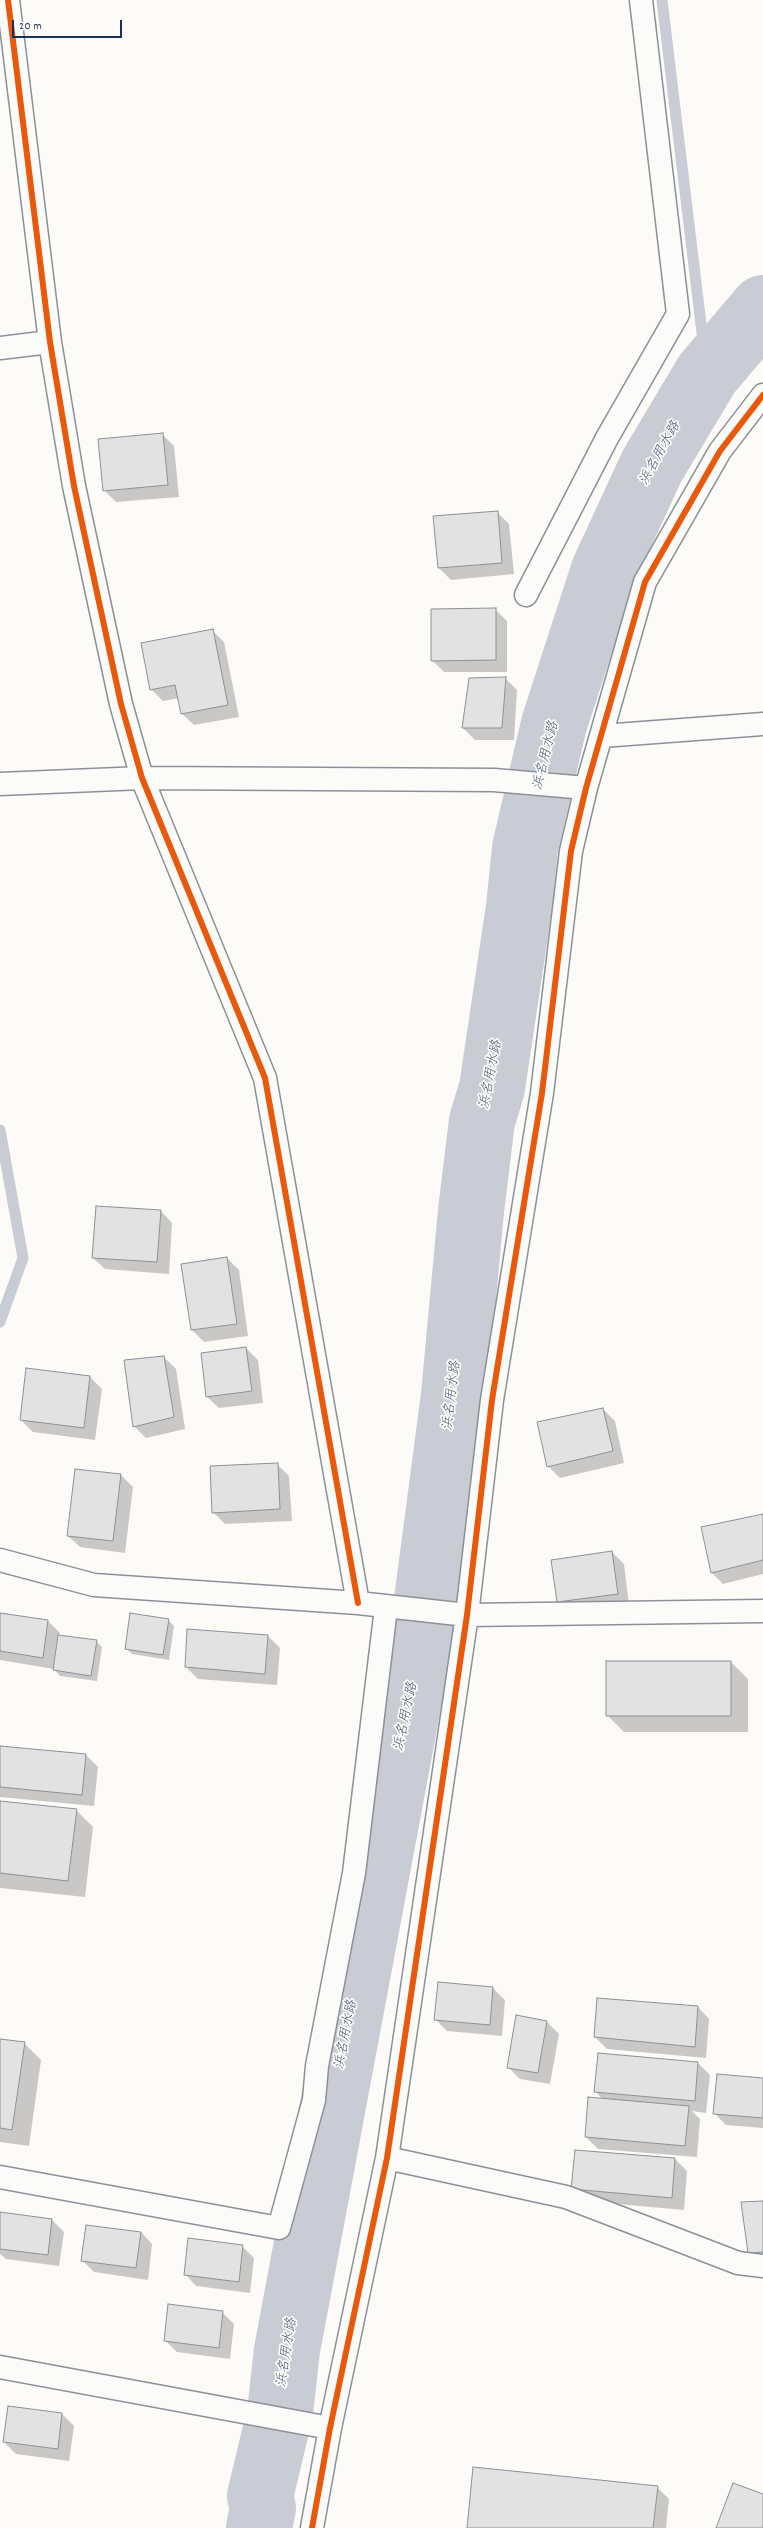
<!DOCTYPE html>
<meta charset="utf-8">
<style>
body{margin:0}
#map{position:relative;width:763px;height:2528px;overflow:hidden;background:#fcfbf8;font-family:Dekko,sans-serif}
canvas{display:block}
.scale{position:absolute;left:12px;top:20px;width:110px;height:18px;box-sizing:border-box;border:2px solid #1b2f5e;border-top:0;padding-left:5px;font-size:12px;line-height:14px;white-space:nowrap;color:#1b2f5e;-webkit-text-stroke:3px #fdfcf7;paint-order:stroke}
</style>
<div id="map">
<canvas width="763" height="2528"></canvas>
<div class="scale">20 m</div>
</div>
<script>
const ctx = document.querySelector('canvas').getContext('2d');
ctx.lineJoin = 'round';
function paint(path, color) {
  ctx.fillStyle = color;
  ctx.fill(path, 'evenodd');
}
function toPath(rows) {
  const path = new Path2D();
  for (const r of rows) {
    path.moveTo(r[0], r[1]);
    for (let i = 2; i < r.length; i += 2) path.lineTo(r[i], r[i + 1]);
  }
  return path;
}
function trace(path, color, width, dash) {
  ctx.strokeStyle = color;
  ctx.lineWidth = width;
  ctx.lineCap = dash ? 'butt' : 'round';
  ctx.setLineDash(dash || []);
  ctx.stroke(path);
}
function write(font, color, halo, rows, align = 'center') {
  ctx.font = font + ' Dekko,"Klee One",sans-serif';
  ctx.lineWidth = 3.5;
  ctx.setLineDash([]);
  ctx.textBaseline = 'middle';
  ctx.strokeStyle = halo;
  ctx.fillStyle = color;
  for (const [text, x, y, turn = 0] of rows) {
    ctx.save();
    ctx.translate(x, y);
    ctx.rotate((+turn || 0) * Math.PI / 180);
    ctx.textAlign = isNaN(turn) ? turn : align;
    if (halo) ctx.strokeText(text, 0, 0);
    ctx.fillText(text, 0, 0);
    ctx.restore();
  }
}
paint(toPath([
 [162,434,174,446,179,497,116,502,104,490],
 [497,512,509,524,514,574,451,580,439,568,434,517],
 [495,609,507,621,507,672,444,672,432,660],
 [212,630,224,642,239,717,194,725,182,714,179,698,163,701,151,689],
 [505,678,517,690,514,740,475,740,463,728],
 [161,1211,172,1223,169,1274,105,1269,93,1258],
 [227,1258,239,1270,248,1336,204,1342,192,1330,182,1265],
 [246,1348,258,1360,263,1403,219,1408,207,1397],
 [164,1357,176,1369,185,1429,146,1438,134,1426],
 [27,1369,90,1377,102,1389,95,1440,33,1432,21,1420],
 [603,1409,615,1421,624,1463,560,1478,548,1466],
 [277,1464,289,1476,292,1521,225,1524,213,1512],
 [76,1470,121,1475,133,1487,125,1553,80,1547,68,1536],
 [763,1515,763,1574,723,1584,711,1572],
 [612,1552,624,1564,629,1605,570,1614,558,1602],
 [0,1614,48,1621,60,1633,59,1636,96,1641,102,1647,97,1681,60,1676,54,1669,0,1660],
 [168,1620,174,1626,169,1660,132,1654,126,1648],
 [268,1636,280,1648,277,1685,198,1679,186,1667],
 [731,1662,748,1679,748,1732,624,1732,607,1715],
 [0,1747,86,1755,98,1767,94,1806,0,1797],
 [0,1802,76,1810,93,1827,85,1897,0,1888],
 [439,1983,493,1988,505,2000,502,2036,447,2031,435,2019],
 [598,1999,698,2007,709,2019,706,2058,607,2049,595,2037],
 [517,2016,547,2022,559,2034,550,2084,520,2079,508,2067],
 [0,2040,24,2043,41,2060,29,2146,0,2142],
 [698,2063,710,2075,706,2113,692,2111,700,2119,697,2157,598,2149,586,2137,589,2098,603,2100,596,2092],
 [763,2079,763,2128,726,2125,714,2113],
 [675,2159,687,2171,684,2210,584,2201,572,2189],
 [763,2202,763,2264,761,2264,749,2252],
 [0,2213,52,2220,64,2232,59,2266,6,2259,0,2254],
 [141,2232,152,2244,148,2280,94,2272,82,2260],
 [242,2246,254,2258,250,2293,196,2286,185,2274],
 [222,2312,234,2324,230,2359,177,2352,165,2340],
 [62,2414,74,2426,69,2461,16,2454,4,2442],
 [657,2487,669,2499,666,2528,468,2528]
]), '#0003');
trace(toPath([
 [662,0,707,374],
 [0,1130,23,1258,0,1322]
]), '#c9ccd4', 11);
trace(toPath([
 [259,2528,263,2508,260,2496,280,2413,287,2350,409,1700,419,1661,454,1395,471,1211,482,1121,492,1088,519,907,525,848,554,724,604,570,652,466,707,374,763,308]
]), '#c9ccd4', 66);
const building = toPath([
 [163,433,168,485,103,491,98,439,163,433],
 [498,511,502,563,438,568,433,516,498,511],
 [496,608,496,660,431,661,431,609,496,608],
 [213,629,228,705,181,714,175,685,150,690,141,643,213,629],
 [506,677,502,728,462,728,469,678,506,677],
 [96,1206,161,1210,157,1262,92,1258,96,1206],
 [227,1257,237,1324,191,1330,181,1264,227,1257],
 [246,1347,252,1391,206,1397,201,1353,246,1347],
 [164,1356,174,1417,133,1427,124,1360,164,1356],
 [26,1368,90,1376,84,1428,20,1420,26,1368],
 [603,1408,613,1451,547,1467,537,1422,603,1408],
 [278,1463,280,1509,212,1513,210,1466,278,1463],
 [75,1469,121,1474,113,1541,67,1536,75,1469],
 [763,1514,763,1560,711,1573,701,1527,763,1514],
 [612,1551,618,1594,557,1602,551,1560,612,1551],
 [0,1613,48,1620,43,1658,0,1651,0,1613],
 [130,1613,169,1619,163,1655,125,1649,130,1613],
 [187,1629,268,1635,265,1674,185,1667,187,1629],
 [58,1635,97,1640,91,1676,53,1670,58,1635],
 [606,1661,731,1661,731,1716,606,1716,606,1661],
 [0,1746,86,1754,82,1795,0,1787,0,1746],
 [0,1801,77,1809,68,1881,0,1873,0,1801],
 [438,1982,493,1987,490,2025,434,2020,438,1982],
 [597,1998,698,2006,695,2047,594,2037,597,1998],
 [516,2015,547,2021,538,2073,507,2068,516,2015],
 [0,2039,25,2042,12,2130,0,2128,0,2039],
 [598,2053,698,2062,695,2101,594,2092,598,2053],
 [717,2074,763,2078,763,2118,713,2114,717,2074],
 [588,2097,689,2106,685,2146,585,2137,588,2097],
 [575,2150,675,2158,672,2198,571,2189,575,2150],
 [763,2201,763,2252,748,2253,741,2202,763,2201],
 [0,2212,52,2219,48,2255,0,2249,0,2212],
 [86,2225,141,2232,136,2268,81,2261,86,2225],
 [188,2238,243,2245,239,2282,184,2275,188,2238],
 [168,2304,223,2311,219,2348,164,2341,168,2304],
 [8,2406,62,2413,58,2449,3,2442,8,2406],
 [473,2467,658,2486,653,2528,467,2528,473,2467],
 [733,2483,763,2494,763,2528,716,2528,733,2483]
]);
paint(building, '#e2e2e2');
trace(building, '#8c9097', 1);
const minor = toPath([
 [8,0,50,342,74,486,121,704,142,778,265,1078,358,1603],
 [0,348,50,342],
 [526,595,607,438,678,314,641,0],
 [602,736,763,724],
 [0,784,142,778,494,780,586,788],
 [0,1560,94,1585,358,1603,467,1615,763,1611],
 [387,2158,566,2197,738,2263,763,2266],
 [0,2177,279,2228,314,2100,317,2066,354,1873,386,1608],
 [0,2367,330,2428],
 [312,2528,330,2428,387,2158,467,1615,492,1400,542,1093,571,851,586,788,645,582,720,451,763,395]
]);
trace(minor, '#8c9097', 25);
trace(minor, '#fbfbf9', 22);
trace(toPath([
 [8,0,50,342,74,486,121,704,142,778,265,1078,358,1603],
 [312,2528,330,2428,387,2158,467,1615,492,1400,542,1093,571,851,586,788,645,582,720,451,763,395]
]), '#e8590c', 6);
write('italic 14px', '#49587d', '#fdfcf7', [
 ["浜名用水路",661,454,-61],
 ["浜名用水路",547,756,-76],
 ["浜名用水路",492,1075,-79],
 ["浜名用水路",453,1396,-83],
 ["浜名用水路",407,1717,-78],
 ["浜名用水路",347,2035,-79],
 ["浜名用水路",288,2353,-81]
]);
</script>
